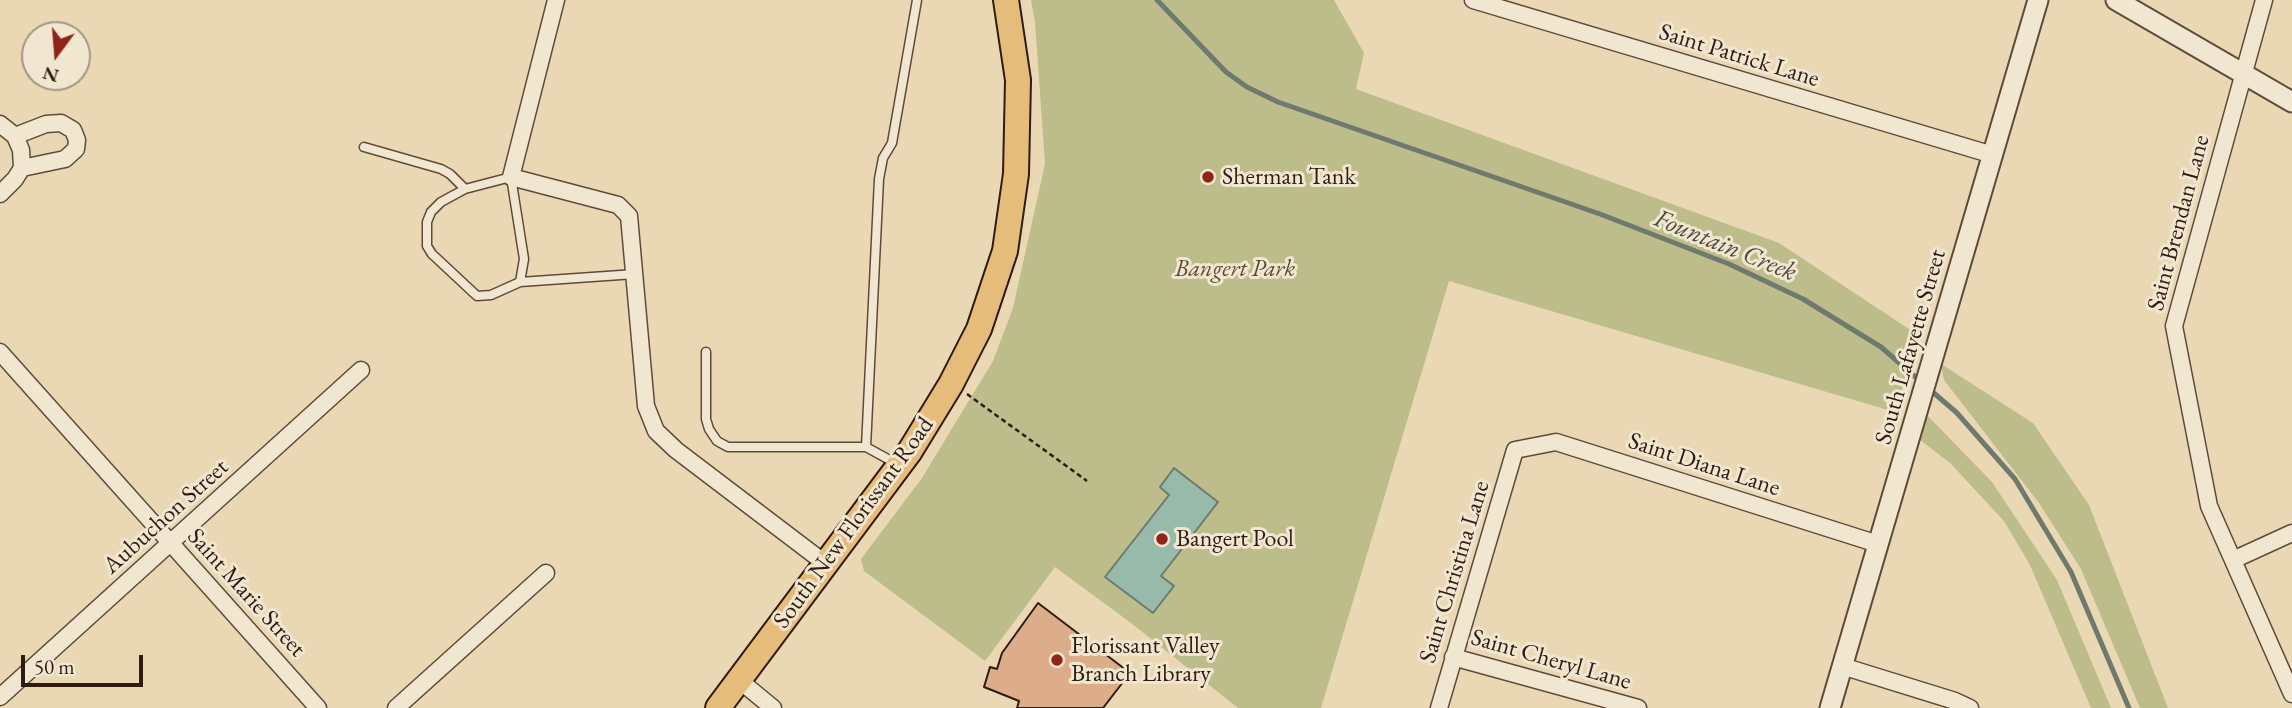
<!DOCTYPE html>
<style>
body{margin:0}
#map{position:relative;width:2292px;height:708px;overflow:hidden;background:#ead8b5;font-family:"EB Garamond",serif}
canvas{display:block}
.north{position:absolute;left:21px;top:21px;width:70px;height:70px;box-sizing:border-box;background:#f1e6cf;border:2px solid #a39583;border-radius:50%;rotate:196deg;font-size:19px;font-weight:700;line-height:28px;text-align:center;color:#2f1b12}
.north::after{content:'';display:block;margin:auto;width:24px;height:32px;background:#8f2418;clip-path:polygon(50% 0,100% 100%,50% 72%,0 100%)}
.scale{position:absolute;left:21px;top:655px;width:122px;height:32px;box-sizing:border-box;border:4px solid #2f1b12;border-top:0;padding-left:9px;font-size:21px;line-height:24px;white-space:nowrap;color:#2f1b12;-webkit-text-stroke:5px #f1e6cf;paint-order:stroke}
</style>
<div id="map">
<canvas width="2292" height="708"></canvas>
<div class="north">N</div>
<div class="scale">50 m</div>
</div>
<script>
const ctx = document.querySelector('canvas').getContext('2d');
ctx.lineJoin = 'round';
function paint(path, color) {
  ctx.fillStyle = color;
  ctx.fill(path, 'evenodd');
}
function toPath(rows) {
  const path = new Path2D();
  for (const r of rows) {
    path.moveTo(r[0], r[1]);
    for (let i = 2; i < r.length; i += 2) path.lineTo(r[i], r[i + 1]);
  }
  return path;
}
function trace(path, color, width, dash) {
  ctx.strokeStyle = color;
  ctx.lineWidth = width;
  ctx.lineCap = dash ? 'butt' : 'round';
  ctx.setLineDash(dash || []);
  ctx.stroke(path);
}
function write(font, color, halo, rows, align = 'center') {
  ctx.font = font + ' "EB Garamond",serif';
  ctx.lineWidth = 6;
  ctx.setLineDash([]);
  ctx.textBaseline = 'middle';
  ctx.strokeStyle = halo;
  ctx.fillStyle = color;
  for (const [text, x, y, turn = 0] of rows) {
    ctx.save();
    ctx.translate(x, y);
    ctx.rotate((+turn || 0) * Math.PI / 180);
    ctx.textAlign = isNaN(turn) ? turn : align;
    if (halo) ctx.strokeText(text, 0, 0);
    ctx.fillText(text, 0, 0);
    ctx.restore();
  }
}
paint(toPath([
 [1031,0,1334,0,1364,53,1356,89,1779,243,1918,335,1895,412,1449,281,1321,708,1238,708,1131,623,1055,567,985,661,864,571,861,559,922,478,993,361,1013,308,1045,164,1035,22],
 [1941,364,2033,423,2089,505,2168,708,2140,708,2081,569,2039,503,1944,380],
 [1925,413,1992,482,2057,580,2111,708,2091,708,2030,565,2004,521,1950,463,1919,439]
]), '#bcbd8a');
const water = toPath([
 [1174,468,1218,502,1161,576,1174,586,1153,613,1105,577,1169,495,1160,487,1174,468]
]);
paint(water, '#98baaa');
trace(water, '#6e7a6d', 2);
trace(toPath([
 [1157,0,1226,72,1247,87,1278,102,1600,214,1729,264,1803,299,1881,347,1920,381],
 [1928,388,1957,413,2015,479,2071,572,2129,708]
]), '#6e7a6d', 5);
const building = toPath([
 [1038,603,1130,673,1103,708,1017,708,1019,701,984,687,990,667,997,669,1002,653,1038,603]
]);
paint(building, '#ddac88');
trace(building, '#2f1b12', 2);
const service = toPath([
 [364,147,441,169,450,174,465,189],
 [520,282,524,259,511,177,465,189,441,202,431,212,427,222,427,246,432,254,477,296,491,295,520,282,635,274],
 [706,352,706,419,709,429,717,441,728,447,866,447,897,464],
 [866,447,879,179,883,158,892,143,917,0]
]);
const minor = toPath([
 [556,0,511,177,618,205,629,216,646,406,656,431,676,450,826,564],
 [1473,0,1993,155],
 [2264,0,2174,326,2209,506,2292,694],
 [0,124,15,136,21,150,22,168,15,179,0,194],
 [15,136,46,124,61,123,73,130,77,140,76,149,65,159,22,168],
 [0,352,318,708],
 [2233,560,2292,533],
 [1453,657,1638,708],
 [1842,666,1955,701,1970,708],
 [739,680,773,708],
 [0,697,361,370],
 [396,708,546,573],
 [1439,708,1515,450,1556,442,1878,544]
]);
const tertiary = toPath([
 [2116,0,2292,102],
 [1830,708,2038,0]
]);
const primary = toPath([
 [718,708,910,451,951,384,979,329,1005,251,1016,174,1018,80,1006,0]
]);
trace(service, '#5e4a3b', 11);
trace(minor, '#5e4a3b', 19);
trace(tertiary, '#5e4a3b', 23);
trace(primary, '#2f1b12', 28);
trace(toPath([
 [967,394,1087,481]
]), '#2f1b12', 2.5, [5, 3.5]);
trace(service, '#f1e6cf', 8);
trace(minor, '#f1e6cf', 16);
trace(tertiary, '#f1e6cf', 19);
trace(primary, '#e5bc7a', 24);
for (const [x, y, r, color] of [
 [1208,177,7,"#8f2418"],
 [1162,539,7,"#8f2418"],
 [1057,660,7,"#8f2418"]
]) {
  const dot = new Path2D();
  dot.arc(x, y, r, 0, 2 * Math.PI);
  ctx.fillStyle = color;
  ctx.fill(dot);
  trace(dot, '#f1e6cf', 2.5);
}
write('24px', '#2f1b12', '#f1e6cf', [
 ["Saint Patrick Lane",1739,56,17],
 ["Saint Brendan Lane",2179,223,-75],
 ["South Lafayette Street",1911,347,-74],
 ["Saint Diana Lane",1704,465,18],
 ["Aubuchon Street",166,517,-42],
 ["South New Florissant Road",854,523,-54],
 ["Saint Christina Lane",1455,572,-73],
 ["Saint Marie Street",246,593,48],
 ["Saint Cheryl Lane",1551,660,16]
]);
write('24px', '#2f1b12', '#f1e6cf', [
 ["Sherman Tank",1222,177],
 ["Bangert Pool",1176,539],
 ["Florissant Valley",1071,646],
 ["Branch Library",1071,674]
], 'left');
write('italic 24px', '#594c36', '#f1e6cf', [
 ["Bangert Park",1235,269]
]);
write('italic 26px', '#4e4b40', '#f1e6cf', [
 ["Fountain Creek",1725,246,22]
]);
</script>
